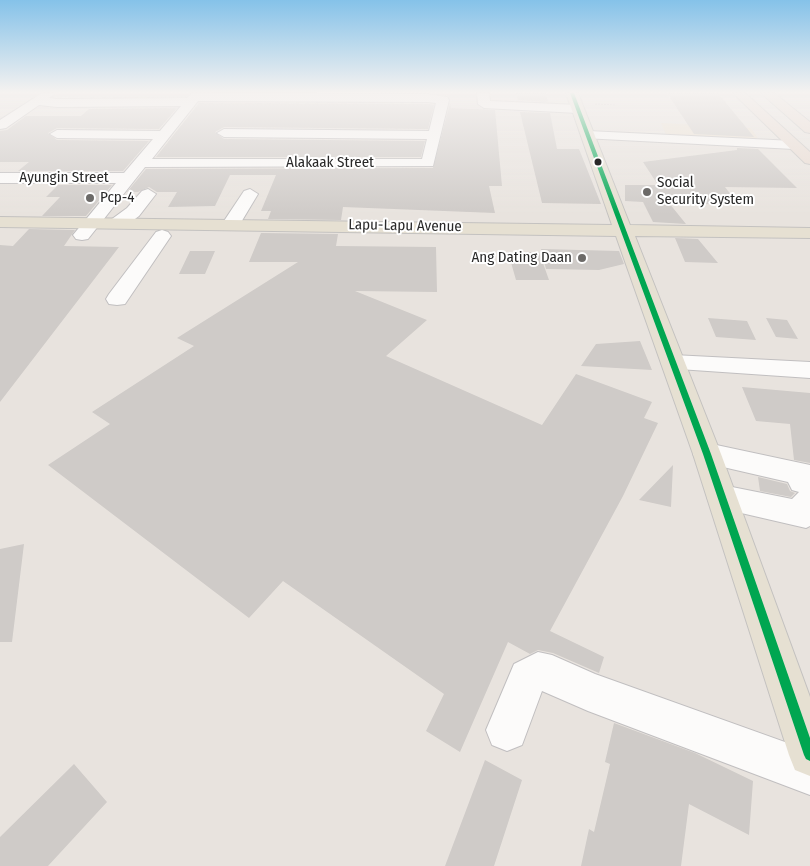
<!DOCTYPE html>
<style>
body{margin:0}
canvas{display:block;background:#e8e3de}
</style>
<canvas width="810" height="866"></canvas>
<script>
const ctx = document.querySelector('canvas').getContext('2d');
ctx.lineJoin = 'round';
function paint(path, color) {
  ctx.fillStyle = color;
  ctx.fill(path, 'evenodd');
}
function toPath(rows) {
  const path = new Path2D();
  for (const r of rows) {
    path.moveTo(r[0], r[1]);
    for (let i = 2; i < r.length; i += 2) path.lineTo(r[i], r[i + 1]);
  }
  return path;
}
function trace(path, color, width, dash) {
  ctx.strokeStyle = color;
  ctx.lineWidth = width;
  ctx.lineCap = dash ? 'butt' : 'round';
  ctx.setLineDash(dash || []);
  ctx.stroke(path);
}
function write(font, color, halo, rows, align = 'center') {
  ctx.font = font + ' "Fira Sans Condensed",sans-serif';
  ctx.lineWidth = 4;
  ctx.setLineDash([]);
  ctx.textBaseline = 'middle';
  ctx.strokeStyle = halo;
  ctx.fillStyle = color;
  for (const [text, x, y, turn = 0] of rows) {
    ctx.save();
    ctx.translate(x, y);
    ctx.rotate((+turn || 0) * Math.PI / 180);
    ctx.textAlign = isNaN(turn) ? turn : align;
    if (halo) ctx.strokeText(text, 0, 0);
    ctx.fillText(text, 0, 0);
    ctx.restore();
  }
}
paint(toPath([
 [661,123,751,128,761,143,667,137]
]), '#ebe1d2');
paint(toPath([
 [516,93,546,93,548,102,518,100],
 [667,93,718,93,754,137,694,134],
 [199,103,428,104,434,105,428,129,224,127,215,132,224,139,425,141,421,157,156,157],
 [450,103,451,108,495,110,502,186,489,186,495,213,343,207,341,220,268,219,271,211,261,211,276,175,230,175,215,206,168,207,177,192,157,192,149,187,138,192,127,192,146,169,433,168],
 [177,108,159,129,57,128,48,133,57,140,149,141,123,171,18,171,29,162,0,162,0,131,7,130,26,116,81,116,89,109],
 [520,112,550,113,557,149,579,149,601,204,542,203],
 [737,148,758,149,797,188,725,187,739,205,669,203,686,224,653,222,643,202,625,201,625,185,658,185,643,162,737,150],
 [58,185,112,185,86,216,42,216,60,197,46,197],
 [29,229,75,230,64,246,119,247,0,402,0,245,13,246],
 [261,233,338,234,336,246,436,247,437,292,355,291,427,320,386,356,542,425,576,374,652,402,644,418,658,423,623,496,550,631,604,657,599,673,553,653,538,650,530,654,508,642,460,752,426,731,444,694,283,581,249,618,48,465,110,424,92,412,194,346,177,338,298,262,249,262],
 [675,238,698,239,718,263,685,262],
 [541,249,619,251,624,264,599,270,546,269],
 [190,251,215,251,205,274,179,274],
 [508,252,539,252,549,280,516,280],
 [708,318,747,321,756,340,716,337],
 [766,318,787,320,798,339,776,337],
 [640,341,652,370,581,366,596,344],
 [742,387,810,393,810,463,794,460,790,424,756,421],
 [673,465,671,507,639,500],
 [758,477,787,484,790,491,795,493,791,497,760,491],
 [24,544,12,642,0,642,0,549],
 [614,723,695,753,753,781,749,835,689,804,681,866,581,866,589,829,594,832,610,764,605,762],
 [485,760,522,780,494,866,445,866],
 [74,764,107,802,48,866,0,866,0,837]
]), '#cfcbc8');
const minor = toPath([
 [42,93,55,93,49,98,57,99,187,98,192,93,204,93,428,94,447,97,449,100,433,166,145,167,88,239,82,240,76,239,73,235,116,183,0,183,0,173,124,173,153,139,57,138,50,134,57,130,160,131,181,106,57,107,39,105,6,128,0,129,0,120,42,93],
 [198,101,428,102,436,103,429,131,224,129,217,133,224,137,427,139,422,159,152,159,198,101],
 [477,93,489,93,490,101,578,105,584,109,578,113,484,108,478,104,477,93],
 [588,131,794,141,801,145,794,149,583,138,581,135,588,131],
 [148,189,156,194,139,216,124,227,112,227,109,223,112,219,127,208,142,191,148,189],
 [250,189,258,194,240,224,237,228,225,228,222,224,244,191,250,189],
 [162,230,168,232,171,236,125,304,117,305,109,304,106,299,109,294,156,232,162,230],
 [673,355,810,362,810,378,664,368,661,363,664,358,673,355],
 [707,443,810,465,810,526,806,528,711,506,707,497,711,488,722,485,792,499,799,492,792,490,788,482,697,461,693,454,697,447,707,443],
 [538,652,552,655,595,674,810,751,810,795,588,711,542,691,522,745,507,751,492,745,486,730,514,664,538,652]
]);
const major = toPath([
 [566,93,578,93,630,225,810,228,810,238,635,236,721,454,810,697,810,776,795,770,789,755,693,454,616,236,0,227,0,217,612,225,566,93]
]);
const highway = toPath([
 [733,93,745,93,810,152,810,164,805,163,733,93],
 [761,93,774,93,810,122,810,133,805,132,761,93]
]);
trace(minor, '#c1bfc0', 2);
trace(major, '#c4c2c0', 2);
trace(highway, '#c4c2c0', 2);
trace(toPath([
 [595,104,615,105]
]), '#c6c5c5', 1, [2, 1]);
paint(minor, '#fcfbfa');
paint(major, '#e6e0d2');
paint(highway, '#e9dbd2');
paint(toPath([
 [570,93,574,93,711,454,810,738,810,761,806,759,804,755,703,454,570,93]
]), '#00a651');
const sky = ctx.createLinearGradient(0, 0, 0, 214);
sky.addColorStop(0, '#85c2e9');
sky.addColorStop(0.43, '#f5f2f0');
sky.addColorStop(1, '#f5f2f000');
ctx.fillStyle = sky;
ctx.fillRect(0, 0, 810, 214);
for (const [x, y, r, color] of [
 [598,162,4.5,"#292929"],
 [647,192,5,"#6c6a68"],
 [90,198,5,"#6c6a68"],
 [582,258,5,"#6c6a68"]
]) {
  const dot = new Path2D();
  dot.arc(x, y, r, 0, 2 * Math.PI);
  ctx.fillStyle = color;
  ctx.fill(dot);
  trace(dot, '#fff', 2);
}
write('15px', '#292929', '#fff', [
 ["Alakaak Street",330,163],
 ["Ayungin Street",64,178],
 ["Lapu-Lapu Avenue",405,226,1]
]);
write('15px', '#292929', '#fff', [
 ["Social",657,183],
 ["Security System",657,200],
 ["Pcp-4",100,198],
 ["Ang Dating Daan",572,258,"right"]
], 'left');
</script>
